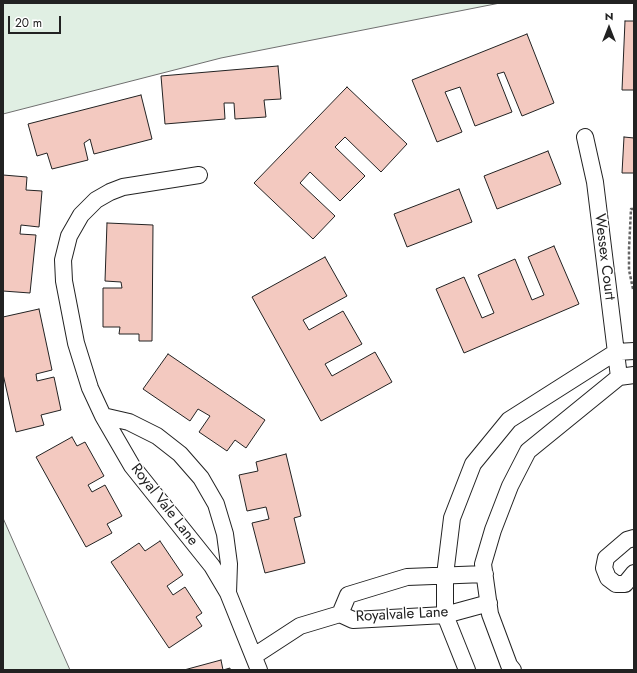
<!DOCTYPE html>
<style>
body{margin:0}
#map{position:relative;width:637px;height:673px;overflow:hidden;background:#fff;font-family:Jost,sans-serif}
canvas{display:block}
.frame{position:absolute;inset:0;border:4px solid #222;pointer-events:none}
.north{position:absolute;left:589px;top:8px;width:40px;height:40px;-webkit-text-stroke:3px #fff;paint-order:stroke;rotate:0deg;font-size:11px;font-weight:700;line-height:16px;text-align:center;color:#222}
.north::after{content:'';display:block;margin:auto;width:14px;height:18px;background:#222;clip-path:polygon(50% 0,100% 100%,50% 72%,0 100%)}
.scale{position:absolute;left:8px;top:16px;width:53px;height:18px;box-sizing:border-box;border:2px solid #222;border-top:0;padding-left:5px;font-size:12px;line-height:14px;white-space:nowrap;color:#222;-webkit-text-stroke:3px #fff;paint-order:stroke}
</style>
<div id="map">
<canvas width="637" height="673"></canvas>
<div class="frame"></div>
<div class="north">N</div>
<div class="scale">20 m</div>
</div>
<script>
const ctx = document.querySelector('canvas').getContext('2d');
ctx.lineJoin = 'round';
function paint(path, color) {
  ctx.fillStyle = color;
  ctx.fill(path, 'evenodd');
}
function toPath(rows) {
  const path = new Path2D();
  for (const r of rows) {
    path.moveTo(r[0], r[1]);
    for (let i = 2; i < r.length; i += 2) path.lineTo(r[i], r[i + 1]);
  }
  return path;
}
function trace(path, color, width, dash) {
  ctx.strokeStyle = color;
  ctx.lineWidth = width;
  ctx.lineCap = dash ? 'butt' : 'round';
  ctx.setLineDash(dash || []);
  ctx.stroke(path);
}
function write(font, color, halo, rows, align = 'center') {
  ctx.font = font + ' Jost,sans-serif';
  ctx.lineWidth = 3;
  ctx.setLineDash([]);
  ctx.textBaseline = 'middle';
  ctx.strokeStyle = halo;
  ctx.fillStyle = color;
  for (const [text, x, y, turn = 0] of rows) {
    ctx.save();
    ctx.translate(x, y);
    ctx.rotate((+turn || 0) * Math.PI / 180);
    ctx.textAlign = isNaN(turn) ? turn : align;
    if (halo) ctx.strokeText(text, 0, 0);
    ctx.fillText(text, 0, 0);
    ctx.restore();
  }
}
const green = toPath([
 [3,3,500,3,221,58,3,114,3,3],
 [3,518,70,670,3,670,3,518]
]);
paint(green, '#e0efe3');
trace(green, '#6f6f6f', 1);
const building = toPath([
 [625,21,634,21,634,90,622,90,625,21],
 [527,34,554,103,522,116,504,72,497,74,512,112,475,126,460,87,445,92,462,132,437,142,412,80,527,34],
 [278,66,281,99,264,100,266,117,235,119,234,103,224,103,225,119,165,124,161,76,278,66],
 [347,87,407,144,381,172,345,137,335,147,365,176,340,201,310,172,300,183,335,216,313,239,254,183,347,87],
 [141,95,152,139,94,154,90,139,84,143,88,160,52,169,47,153,37,156,28,124,141,95],
 [624,137,634,138,634,173,622,173,624,137],
 [548,151,561,184,497,209,484,176,548,151],
 [3,175,27,177,26,190,42,191,39,227,21,225,20,234,36,235,30,293,3,291,3,175],
 [459,189,472,222,407,247,394,214,459,189],
 [107,223,153,225,152,341,139,341,139,334,119,334,120,327,103,327,103,288,122,288,121,282,105,281,107,223],
 [554,246,579,304,464,353,436,289,464,277,482,318,494,313,478,275,515,259,532,300,544,295,528,257,554,246],
 [325,257,347,296,303,320,309,330,343,311,362,344,325,364,332,376,375,352,392,382,321,421,252,297,325,257],
 [39,309,52,370,36,374,37,381,54,377,61,410,41,415,44,425,16,432,3,374,3,317,39,309],
 [168,354,265,420,246,448,235,440,227,451,199,432,210,416,198,409,190,421,143,389,168,354],
 [72,437,77,446,85,442,104,476,88,485,92,492,105,485,122,516,107,524,112,533,86,547,36,457,72,437],
 [286,454,301,516,294,518,305,563,265,573,252,523,269,519,266,507,247,511,239,475,258,471,256,462,286,454],
 [160,541,183,575,167,586,173,595,185,587,202,613,196,617,202,626,169,648,111,562,139,543,145,551,160,541],
 [221,660,223,670,230,668,230,670,184,670,221,660]
]);
paint(building, '#f3c9c0');
trace(building, '#222', 1);
const street = toPath([
 [585,137,595,182,619,377],
 [199,175,123,187,110,192,96,200,81,215,69,236,63,260,64,281,76,343,90,388,103,416,132,466,212,566,228,593,259,670],
 [103,416,129,422,157,436,180,454,201,478,216,504,225,534,229,564,228,593],
 [634,538,627,540,606,558,604,568,608,578,616,584,625,584,634,573],
 [340,614,348,595,407,577,485,574],
 [254,656,300,626,340,614,353,620,445,615,489,603],
 [467,670,445,615,445,575,452,518,473,464,509,420,616,352,634,351],
 [513,670,509,665,490,614,483,564,493,530,510,486,528,451,619,377,634,375]
]);
trace(street, '#222', 18);
trace(toPath([
 [633,289,629,270,629,249,631,209,634,209]
]), '#646464', 2.5, [3, 2]);
trace(street, '#fff', 16);
write('15px', '#222', '#fff', [
 ["Wessex Court",604,257,83],
 ["Royal Vale Lane",164,505,52],
 ["Royalvale Lane",402,615,-3]
]);
</script>
